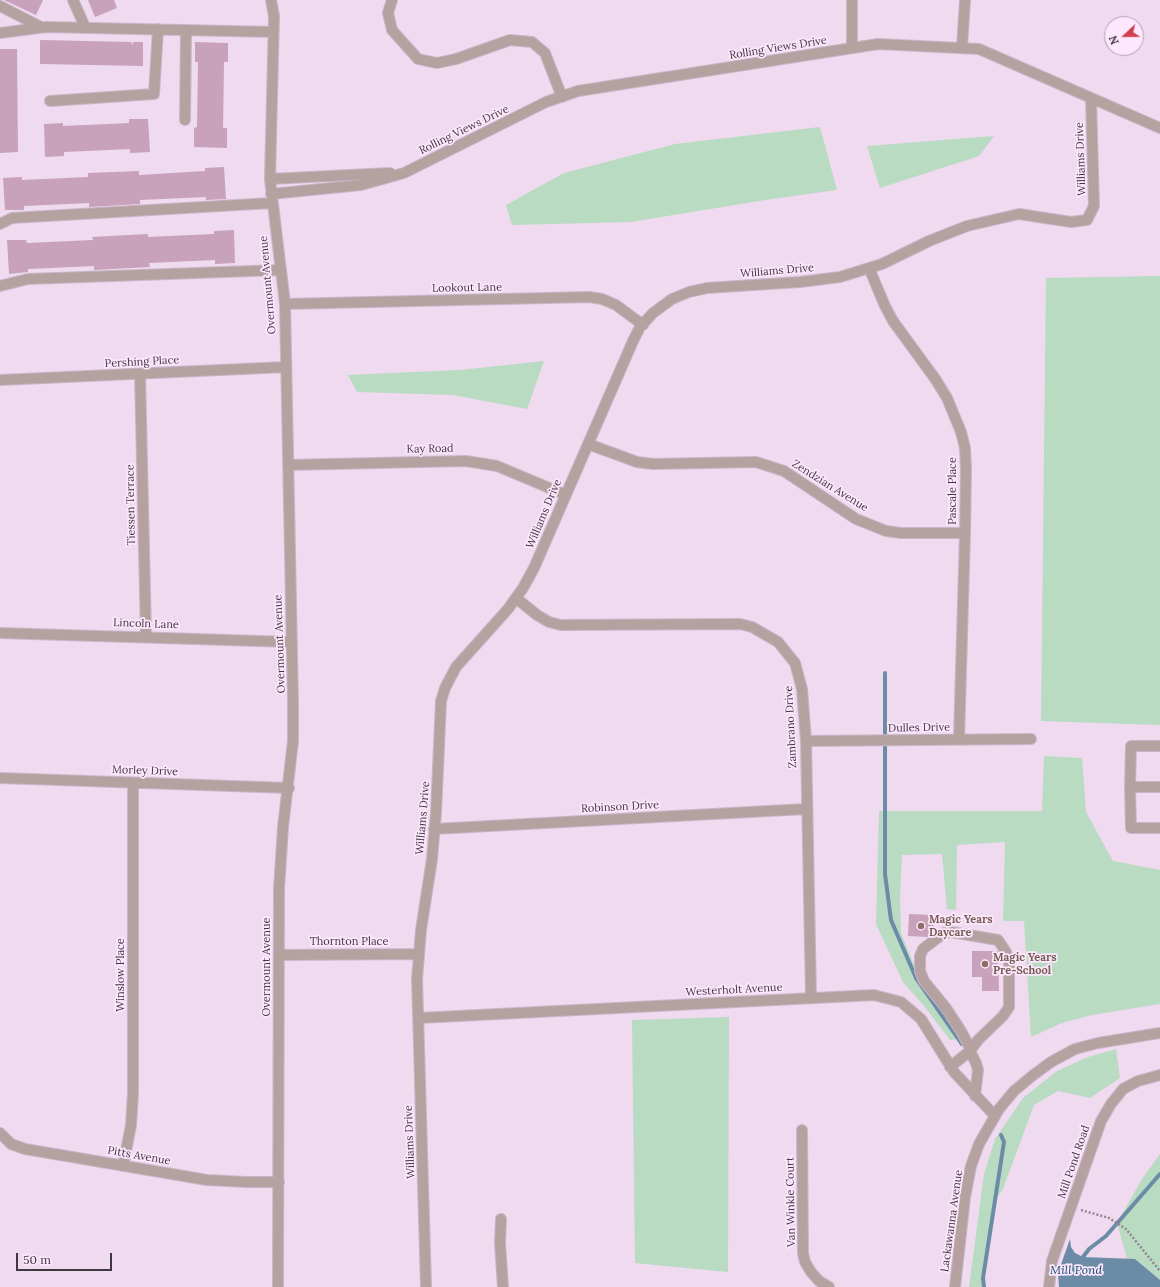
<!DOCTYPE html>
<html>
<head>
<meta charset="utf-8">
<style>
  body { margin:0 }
  #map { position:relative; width:1160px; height:1287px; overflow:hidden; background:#efdaef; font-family:Lora,serif }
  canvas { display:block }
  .north { position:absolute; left:1104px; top:16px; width:40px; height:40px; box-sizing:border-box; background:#fce7fc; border:1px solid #b1a1b1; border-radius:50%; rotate:248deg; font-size:11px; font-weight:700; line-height:16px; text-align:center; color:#403840 }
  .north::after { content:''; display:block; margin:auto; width:14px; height:18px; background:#cf3f4c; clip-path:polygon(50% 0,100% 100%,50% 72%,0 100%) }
  .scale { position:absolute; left:16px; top:1253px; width:96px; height:18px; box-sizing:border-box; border:2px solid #403840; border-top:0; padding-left:5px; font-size:12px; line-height:14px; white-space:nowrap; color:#403840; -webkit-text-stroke:3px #fce7fc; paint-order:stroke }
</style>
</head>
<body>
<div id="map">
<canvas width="1160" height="1287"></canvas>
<div class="north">N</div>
<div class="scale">50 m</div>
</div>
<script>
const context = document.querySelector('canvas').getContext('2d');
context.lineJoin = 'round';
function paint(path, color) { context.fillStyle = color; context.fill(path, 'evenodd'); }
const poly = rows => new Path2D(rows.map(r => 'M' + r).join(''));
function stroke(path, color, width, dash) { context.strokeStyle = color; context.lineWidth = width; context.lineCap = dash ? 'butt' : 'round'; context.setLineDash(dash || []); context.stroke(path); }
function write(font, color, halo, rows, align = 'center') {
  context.font = font + ' Lora,serif'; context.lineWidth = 3.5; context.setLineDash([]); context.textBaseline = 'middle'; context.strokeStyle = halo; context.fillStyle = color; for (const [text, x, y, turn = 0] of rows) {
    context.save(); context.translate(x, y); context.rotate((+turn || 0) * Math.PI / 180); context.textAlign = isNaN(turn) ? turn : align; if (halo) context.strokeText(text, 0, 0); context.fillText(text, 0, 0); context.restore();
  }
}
const green = poly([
  [820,127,837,190,765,200,631,222,512,225,506,205,564,173,675,144],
  [994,136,979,156,880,188,867,146],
  [1160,276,1160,725,1041,721,1046,278],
  [544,361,527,409,453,395,357,392,348,375,460,370],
  [1044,756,1082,758,1086,812,1113,861,1160,870,1160,1004,1092,1015,1062,1023,1031,1037,1024,921,1003,921,1005,842,957,845,956,910,947,909,942,854,902,855,900,897,901,933,919,977,959,1039,950,1040,924,1006,903,982,876,924,879,811,1042,811],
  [729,1017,728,1272,635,1263,632,1020],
  [1116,1049,1120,1078,1090,1098,1058,1091,1034,1105,1003,1189,996,1199,983,1278,985,1287,969,1287,984,1174,995,1139,1023,1098,1057,1071,1088,1057],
  [1160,1154,1160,1281,1135,1259,1127,1259,1117,1223,1142,1179]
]);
const water = poly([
  [1070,1239,1071,1247,1075,1253,1083,1257,1135,1259,1160,1280,1160,1287,1059,1287,1058,1273]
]);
const stream = poly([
  [885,673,885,874,891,920,916,978,962,1044],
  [1083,1257,1089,1249,1106,1236,1160,1174],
  [984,1287,983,1278,1004,1142,1001,1135]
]);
const building = poly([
  [4,0,43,0,36,15],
  [88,0,114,0,117,8,95,17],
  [40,40,131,42,133,45,133,42,143,42,143,66,40,64],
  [195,42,228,43,228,62,224,62,223,128,227,128,227,148,194,147,194,128,197,127,198,62,195,62],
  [0,49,17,49,18,152,0,153],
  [129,119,148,119,150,152,130,153,130,149,64,152,64,156,45,157,44,124,63,123,63,126,129,123],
  [224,167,226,199,206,200,206,197,140,200,140,204,89,207,89,203,24,206,24,210,5,210,3,178,22,177,22,180,88,177,88,173,139,171,139,175,205,171,205,168],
  [234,230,235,263,215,264,215,260,149,263,150,267,94,270,94,266,28,269,28,272,9,274,7,240,26,240,27,243,93,240,92,237,129,235,148,234,148,237,214,234,214,231],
  [909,914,934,915,933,933,928,937,908,936],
  [972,951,998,951,999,991,982,991,982,977,972,977]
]);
const path = poly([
  [1081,1210,1109,1218,1126,1229,1160,1271]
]);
const minor = poly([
  [73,0,85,27],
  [271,0,274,16,270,179,285,304,293,702,293,741,283,827,279,889,278,1287],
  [392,0,388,13,392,30,418,59,437,63,456,59,510,40,532,42,545,53,562,97],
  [0,6,41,27],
  [0,33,46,27,273,32],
  [852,48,852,0],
  [962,48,965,0],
  [50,101,154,94,158,29],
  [185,120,186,30],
  [270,179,390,173],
  [271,194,361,185,404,173,546,102,578,91,878,44,979,49,1160,128],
  [0,224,12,218,272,203],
  [869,268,885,306,893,321,936,380,947,398,961,432,965,448,966,469,965,533,959,739],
  [0,286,28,279,280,270],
  [285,304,589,297,602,299,616,305,643,325],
  [140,374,146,636],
  [0,380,286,367],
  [588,444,637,462,653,464,756,462,784,471,856,519,886,531,901,533,965,533],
  [288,465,466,461,497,466,566,495],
  [516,598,537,615,549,622,561,625,740,624,752,627,778,642,795,663,802,689,806,741,811,998],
  [0,633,292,642],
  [806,741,1031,739],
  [1160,746,1131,746,1130,787,1131,828,1160,828],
  [0,778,289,788],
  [1130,787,1160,787],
  [434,829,806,809],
  [279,955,418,954],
  [419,1018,874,995,901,1002,921,1019,954,1072,995,1116],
  [950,1067,970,1051,978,1040,1003,1016,1009,1007,1009,961,1006,952,998,940,951,932,944,933,923,949,920,956,920,971,924,981,946,1008,961,1031,968,1044,970,1051,976,1063,978,1070,975,1096],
  [802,1130,803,1253,805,1262,811,1272,819,1281,829,1287],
  [0,1133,11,1144,25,1149,207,1180,246,1182,279,1182],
  [123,1166,131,1125,133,1093,133,783],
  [501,1219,500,1243,503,1287],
  [426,1287,417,979,421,930,432,859,436,813,441,701,445,688,456,667,508,609,523,588,534,568,633,341,640,327,653,313,672,299,689,292,707,288,800,282,840,277,882,264,929,241,967,226,1019,214,1071,222,1087,220,1094,206,1091,98],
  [955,1287,965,1197,971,1166,979,1144,999,1109,1014,1091,1032,1076,1051,1062,1075,1049,1098,1043,1160,1033],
  [1049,1287,1052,1261,1101,1121,1111,1104,1123,1089,1138,1081,1160,1075]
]);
const markers = [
  [921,926,4,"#8d6e63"],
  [985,964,4,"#8d6e63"]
];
const streetNames = [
  ["Rolling Views Drive",778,48,-9],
  ["Rolling Views Drive",464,130,-26],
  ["Williams Drive",1081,159,-92],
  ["Williams Drive",777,271,-5],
  ["Overmount Avenue",268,285,-95],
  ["Lookout Lane",467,288,-1],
  ["Pershing Place",142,362,-3],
  ["Kay Road",430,449,-1],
  ["Zendzian Avenue",830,486,32],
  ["Pascale Place",953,491,-90],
  ["Tiessen Terrace",131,505,-91],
  ["Williams Drive",544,514,-67],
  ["Lincoln Lane",146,624,2],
  ["Overmount Avenue",280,644,-92],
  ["Zambrano Drive",791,727,-93],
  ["Dulles Drive",919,728,-1],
  ["Morley Drive",145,771,2],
  ["Robinson Drive",620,807,-3],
  ["Williams Drive",423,818,-85],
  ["Thornton Place",349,942],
  ["Overmount Avenue",267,967,-90],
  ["Winslow Place",121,975,-90],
  ["Westerholt Avenue",734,990,-3],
  ["Williams Drive",410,1142,-92],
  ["Pitts Avenue",139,1156,10],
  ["Mill Pond Road",1074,1162,-71],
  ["Van Winkle Court",791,1202,-91],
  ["Lackawanna Avenue",952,1221,-82]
];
const educationNames = [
  ["Magic Years",929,920],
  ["Daycare",929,933],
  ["Magic Years",993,958],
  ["Pre-School",993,971]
];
const waterNames = [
  ["Mill Pond",1076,1271]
];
paint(green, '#b8dbc2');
paint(water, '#6b8ba7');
stroke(stream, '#6b8ba7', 4);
paint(building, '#c8a1ba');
stroke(minor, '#c8b6c8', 12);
stroke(path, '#938593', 2.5, [2, 2]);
stroke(minor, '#b6a1a1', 10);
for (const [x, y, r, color] of markers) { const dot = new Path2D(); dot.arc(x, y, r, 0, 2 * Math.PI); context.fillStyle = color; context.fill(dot); stroke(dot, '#fce7fc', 1.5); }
write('11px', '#403840', '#fce7fc', streetNames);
write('bold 11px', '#785e54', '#fce7fc', educationNames, 'left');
write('italic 12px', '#11496f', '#fce7fc', waterNames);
</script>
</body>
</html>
